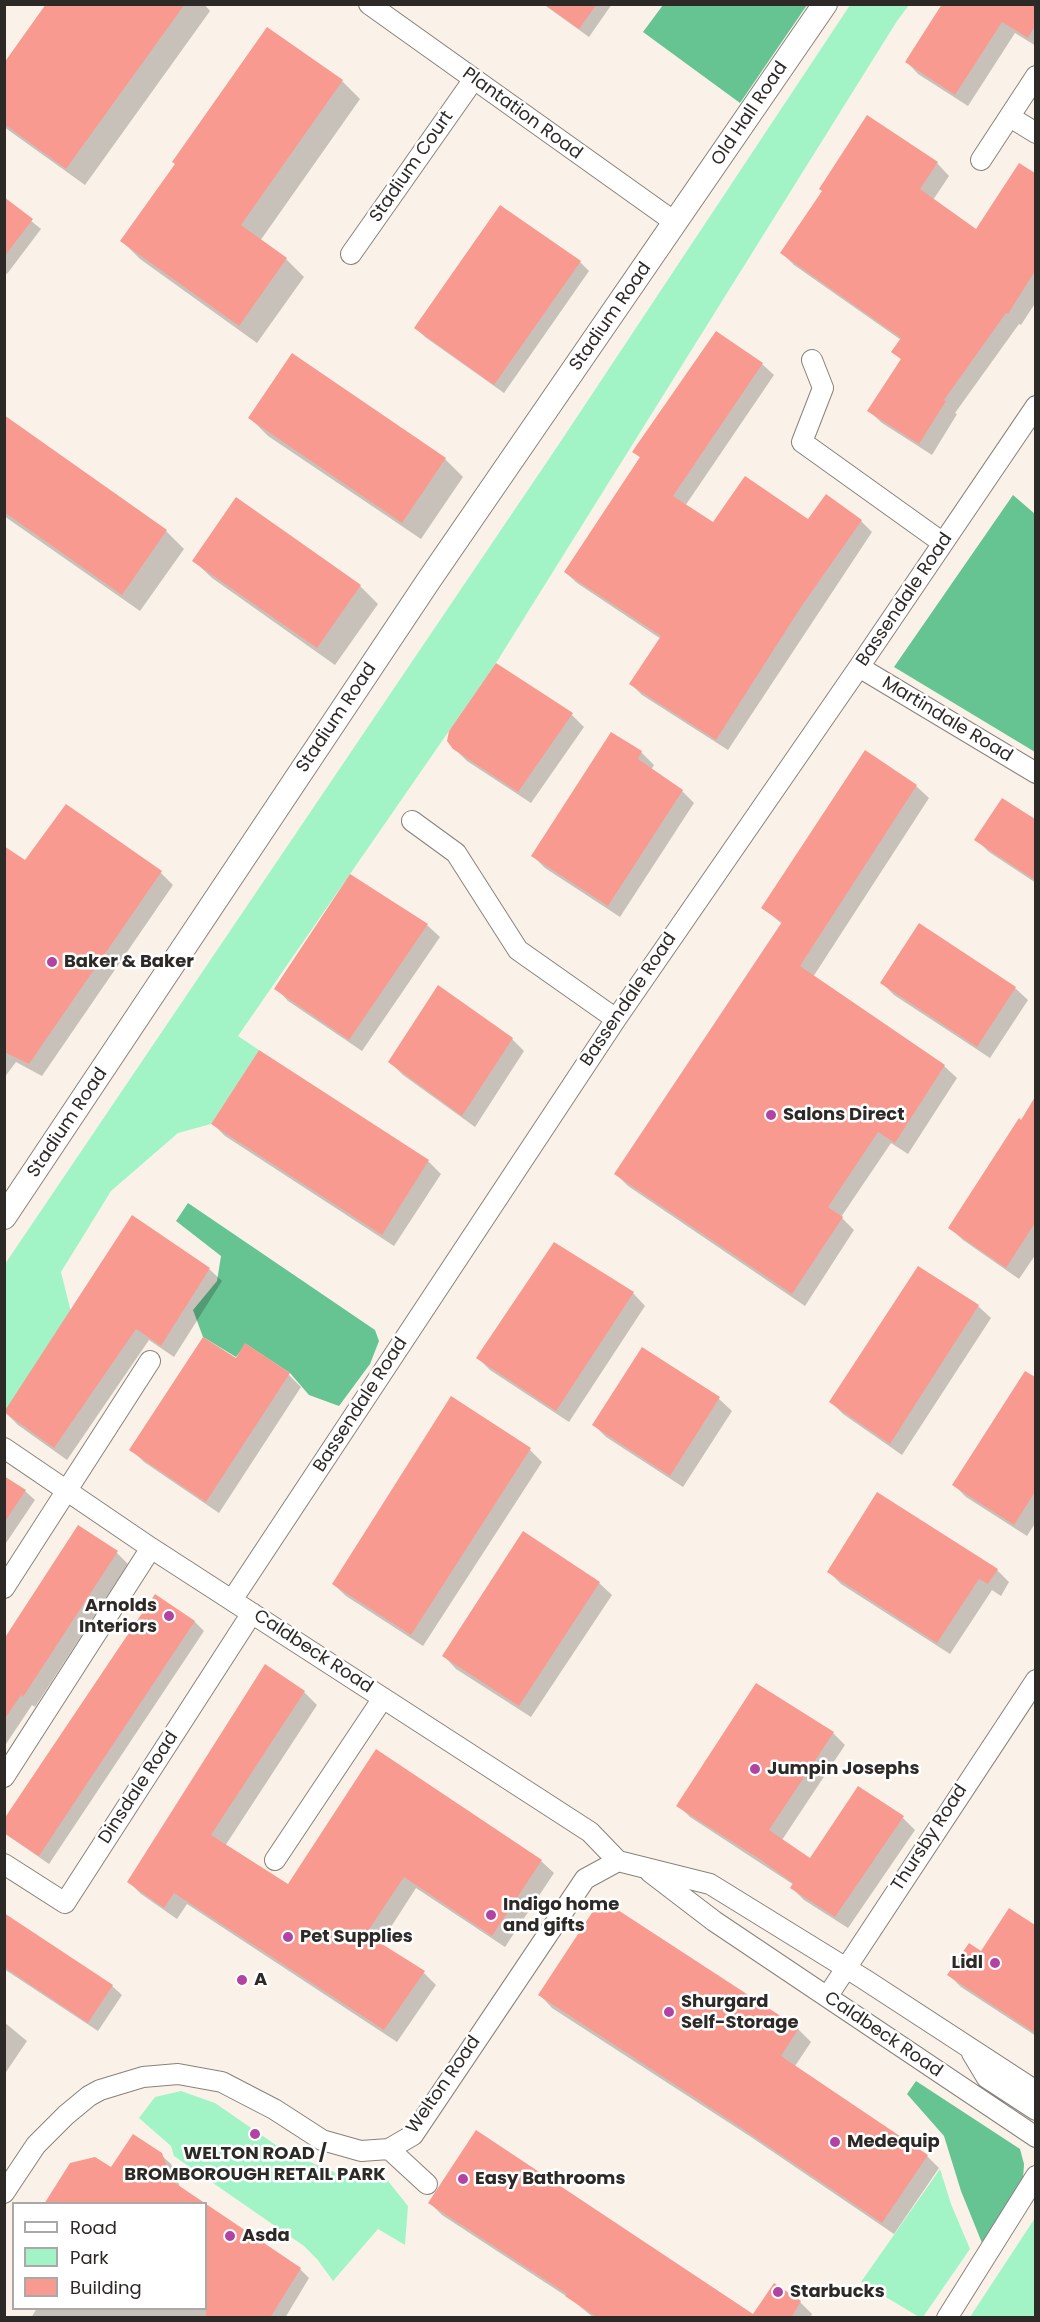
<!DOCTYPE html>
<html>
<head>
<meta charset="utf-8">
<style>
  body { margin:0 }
  #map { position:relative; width:1040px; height:2322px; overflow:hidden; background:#faf2e8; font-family:Poppins,sans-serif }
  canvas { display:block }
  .frame { position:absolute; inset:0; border:6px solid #2c2926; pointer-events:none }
  .legend { position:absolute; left:12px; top:2202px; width:195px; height:108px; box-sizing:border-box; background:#fff; border:2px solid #aba9a8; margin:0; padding:8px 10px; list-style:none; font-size:18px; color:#2c2926 }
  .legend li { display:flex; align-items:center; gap:12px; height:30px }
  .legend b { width:30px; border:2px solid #aba9a8 }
</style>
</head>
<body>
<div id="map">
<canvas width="1040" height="2322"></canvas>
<div class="frame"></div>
<ul class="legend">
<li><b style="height:8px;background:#fff"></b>Road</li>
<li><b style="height:16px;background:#a2f4c6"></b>Park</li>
<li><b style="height:16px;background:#f99a90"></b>Building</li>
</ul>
</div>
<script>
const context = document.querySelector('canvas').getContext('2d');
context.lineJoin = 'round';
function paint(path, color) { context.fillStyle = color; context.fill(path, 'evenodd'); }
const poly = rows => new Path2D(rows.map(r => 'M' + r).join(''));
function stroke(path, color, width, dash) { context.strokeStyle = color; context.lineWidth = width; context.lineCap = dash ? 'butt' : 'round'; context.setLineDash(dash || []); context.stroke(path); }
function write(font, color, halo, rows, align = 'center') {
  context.font = font + ' Poppins,sans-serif'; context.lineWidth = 5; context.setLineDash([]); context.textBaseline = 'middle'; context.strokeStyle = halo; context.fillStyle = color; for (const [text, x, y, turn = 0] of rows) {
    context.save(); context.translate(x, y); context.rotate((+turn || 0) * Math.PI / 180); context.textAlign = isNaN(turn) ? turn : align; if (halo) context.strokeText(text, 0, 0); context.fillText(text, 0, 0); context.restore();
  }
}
const green = poly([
  [850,5,909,5,897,21,496,663,238,1036,259,1050,211,1124,178,1133,111,1191,61,1272,71,1312,5,1412,5,1264,559,444],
  [181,2091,215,2103,286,2152,348,2178,388,2181,408,2206,405,2245,378,2229,333,2281,317,2259,304,2246,174,2156,171,2146,139,2118,155,2097],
  [940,2169,951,2204,970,2249,923,2317,919,2317,861,2282],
  [1035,2218,1035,2317,970,2317]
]);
const forest = poly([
  [663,5,663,4,807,5,740,103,643,32],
  [1013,495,1035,514,1035,752,894,667],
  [188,1203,375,1330,379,1341,370,1364,339,1406,309,1395,290,1373,246,1344,236,1357,203,1337,193,1310,217,1281,221,1256,176,1221],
  [916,2081,1020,2149,1024,2164,1023,2180,982,2243,961,2191,944,2136,907,2094]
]);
const shadow = poly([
  [48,4,204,4,210,11,85,185,4,127,4,65],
  [543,4,612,4,589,37],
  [943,4,1036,4,1036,46,1015,33,968,106,918,74,907,62],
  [342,81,360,99,260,241,286,259,304,277,257,343,140,259,122,241,176,164],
  [937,163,949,176,933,200,977,231,1019,165,1036,175,1036,302,1021,325,1019,324,955,413,957,414,932,455,882,423,869,411,902,360,893,351,901,340,794,265,782,253],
  [4,199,41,229,7,274,4,272],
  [580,262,589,271,504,393,425,337,416,328],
  [762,364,774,375,685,506,714,525,861,521,872,532,728,750,642,695,631,684,661,639,577,583,565,572,641,458,634,452],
  [4,417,166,531,184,549,140,611,4,516],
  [250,418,445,459,463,477,421,539,268,436],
  [194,561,360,586,378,604,335,665,212,578],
  [572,715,584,727,531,803,467,761,454,748],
  [611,734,641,752,654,765,651,770,682,791,694,803,620,917,545,868,533,856],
  [866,752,916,786,929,798,813,977,944,1066,957,1078,908,1154,891,1143,841,1217,854,1230,805,1306,628,1186,616,1174,782,924,763,908],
  [1003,800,1036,821,1036,883,989,852,976,839],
  [4,848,25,862,161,873,173,885,42,1076,16,1062,4,1078],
  [350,876,427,925,440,937,362,1051,288,1001,276,988],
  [882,983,1015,988,1028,1000,990,1058,894,995],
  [512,1039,524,1051,475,1127,403,1075,390,1062],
  [259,1052,429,1162,441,1174,394,1246,225,1136,213,1124],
  [1036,1100,1036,1254,1019,1279,963,1240,950,1228],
  [209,1269,222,1281,174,1357,149,1340,67,1460,18,1425,6,1413],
  [633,1293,645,1306,569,1422,490,1370,478,1358],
  [978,1306,991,1318,902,1455,843,1414,831,1402],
  [246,1345,289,1375,301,1387,219,1513,144,1462,131,1449,236,1360],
  [642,1349,719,1399,732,1411,683,1487,606,1437,594,1425],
  [1026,1373,1036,1379,1036,1522,1027,1536,966,1497,954,1485],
  [451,1398,530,1450,542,1462,423,1646,346,1596,333,1584],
  [4,1477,25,1491,35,1500,4,1546],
  [78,1527,117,1553,128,1564,35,1707,32,1705,4,1747,4,1642],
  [997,1570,1009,1582,1001,1596,992,1590,950,1654,841,1584,829,1572],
  [599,1583,612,1595,531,1717,456,1669,444,1656],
  [155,1596,195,1622,204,1631,49,1864,4,1833],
  [265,1666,304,1692,317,1705,225,1846,288,1886,541,1861,554,1873,505,1947,416,1888,380,1944,424,1973,436,1985,397,2042,187,1904,177,1919,141,1894,129,1882],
  [833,1733,845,1745,782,1840,810,1860,903,1818,915,1830,848,1928,804,1900,792,1888,794,1885,690,1817,678,1805],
  [601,1901,798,2029,811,2042,795,2066,927,2156,939,2168,894,2234,751,2137,552,2008,540,1995],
  [1010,1910,1036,1927,1036,2036,961,1987,949,1975,982,1953],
  [4,1915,112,1986,122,1995,98,2031,4,1969],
  [4,2022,27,2041,4,2075],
  [161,2155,171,2164,180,2187,111,2169],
  [430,2203,754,2316,800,2302,812,2314,810,2318,594,2318,572,2300,442,2215],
  [206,2205,300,2269,309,2278,285,2318,31,2318,37,2308,206,2308]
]);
const building = poly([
  [46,4,185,4,66,169,4,124,4,63],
  [544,4,597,4,579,29],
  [942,4,1035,4,1035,26,1028,38,1002,22,955,95,905,62],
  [267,27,343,80,241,225,287,258,239,326,120,241,175,164,172,162],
  [867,115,938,162,920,189,976,229,1019,163,1035,173,1035,271,1008,314,1006,313,944,400,946,401,919,444,867,411,901,359,891,352,901,338,780,253,822,191,819,189],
  [4,197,33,219,4,257],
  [500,205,581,261,494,385,414,328],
  [716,331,763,363,673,496,713,522,745,476,808,519,826,494,862,520,801,607,716,740,629,684,661,636,564,572,640,457,632,452],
  [292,353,446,458,402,523,248,418],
  [4,415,167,530,122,595,4,512],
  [236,497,361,585,317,648,192,561],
  [496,663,573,713,518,792,453,749,447,741,449,731],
  [611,732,642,751,638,759,683,790,608,906,531,856],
  [865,750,917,785,800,966,945,1065,895,1143,878,1132,828,1207,843,1217,792,1294,614,1174,782,922,761,908],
  [1002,798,1035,819,1035,880,974,840],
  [66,804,162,871,29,1064,4,1052,4,846,25,860],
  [350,874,428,924,349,1040,274,989],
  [919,923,1016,987,977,1047,880,983],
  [438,985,513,1038,462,1116,388,1062],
  [259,1050,429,1160,382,1235,211,1124],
  [1035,1097,1035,1223,1006,1268,948,1228,1019,1118,1021,1120],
  [132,1215,210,1268,161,1346,136,1329,54,1448,4,1412],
  [554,1242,634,1292,556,1411,476,1358],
  [918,1266,979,1305,890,1444,829,1402],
  [203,1337,236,1358,245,1343,290,1373,206,1502,129,1450],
  [642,1347,720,1397,670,1476,592,1425],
  [1025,1371,1035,1377,1035,1492,1014,1525,952,1485],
  [451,1396,531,1448,411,1635,332,1584],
  [4,1476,26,1490,4,1523],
  [877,1492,998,1569,988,1584,979,1579,937,1643,827,1572],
  [78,1525,118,1551,23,1697,21,1695,4,1720,4,1639],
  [523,1531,600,1582,519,1706,442,1656],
  [155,1594,195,1621,39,1856,4,1833,4,1819],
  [265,1664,305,1691,211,1835,288,1884,376,1749,542,1860,492,1936,404,1877,366,1934,425,1971,384,2030,174,1893,164,1908,127,1882],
  [756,1683,834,1732,769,1830,810,1858,858,1786,904,1816,835,1917,790,1888,793,1883,761,1860,676,1806],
  [601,1899,799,2028,781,2056,928,2155,882,2223,737,2125,538,1995],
  [1009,1908,1035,1925,1035,2033,947,1975,969,1943,981,1951],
  [4,1913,113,1985,88,2023,4,1967],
  [476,2130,753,2314,774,2283,801,2301,791,2318,598,2318,565,2296,567,2294,428,2203],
  [133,2134,162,2153,172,2181,301,2268,270,2318,206,2318,206,2204,44,2204,70,2163,95,2157,111,2167]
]);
const minor = poly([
  [369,4,676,223],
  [1010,117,1036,133],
  [981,160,1036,76],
  [351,254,474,79],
  [812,360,823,388,802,442,943,543],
  [859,667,1036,773],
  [412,821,456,853,518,950,616,1019],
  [4,1448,151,1548,590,1832,618,1861,710,1884,864,1979,1036,2091],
  [4,1588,150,1361],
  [232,1600,616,1019,859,667,1036,406],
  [4,1777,151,1548],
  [275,1860,383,1698],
  [4,1864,65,1903,252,1613],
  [650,1872,714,1921,1036,2137],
  [827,1997,1036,1680],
  [972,2053,987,2078,1036,2110],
  [389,2149,427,2184],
  [4,2193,36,2145,66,2115,89,2096,100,2090,143,2077,178,2074,222,2082,274,2109,322,2140,361,2151,389,2149,413,2135,585,1879,618,1861],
  [947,2318,1036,2176]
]);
const tertiary = poly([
  [4,1217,429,580,825,4]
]);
const markers = [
  [52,962,6,"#b144a3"],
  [771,1115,6,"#b144a3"],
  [169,1616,6,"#b144a3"],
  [755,1769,6,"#b144a3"],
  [491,1915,6,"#b144a3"],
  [288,1937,6,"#b144a3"],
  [995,1963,6,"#b144a3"],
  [242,1980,6,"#b144a3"],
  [669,2012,6,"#b144a3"],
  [255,2134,6,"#b144a3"],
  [835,2142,6,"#b144a3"],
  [463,2179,6,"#b144a3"],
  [230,2236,6,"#b144a3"],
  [778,2292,6,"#b144a3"]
];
const streetNames = [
  ["Plantation Road",522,114,36],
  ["Old Hall Road",750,114,-56],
  ["Stadium Court",412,167,-55],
  ["Stadium Road",611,317,-55],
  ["Bassendale Road",905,600,-56],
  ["Stadium Road",337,718,-56],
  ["Martindale Road",947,720,31],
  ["Bassendale Road",629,1000,-56],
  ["Stadium Road",68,1123,-56],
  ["Bassendale Road",361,1405,-57],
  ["Caldbeck Road",313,1652,33],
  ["Dinsdale Road",139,1788,-57],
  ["Thursby Road",930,1838,-57],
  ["Caldbeck Road",883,2035,34],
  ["Welton Road",444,2085,-55]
];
const poiNames = [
  ["Baker & Baker",64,962],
  ["Salons Direct",783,1115],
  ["Arnolds",157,1606,"right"],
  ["Interiors",157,1627,"right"],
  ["Jumpin Josephs",767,1769],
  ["Indigo home",503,1905],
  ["and gifts",503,1926],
  ["Pet Supplies",300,1937],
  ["Lidl",983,1963,"right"],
  ["A",254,1980],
  ["Shurgard",681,2002],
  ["Self-Storage",681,2023],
  ["Medequip",847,2142],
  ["WELTON ROAD /",255,2154,"center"],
  ["BROMBOROUGH RETAIL PARK",255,2175,"center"],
  ["Easy Bathrooms",475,2179],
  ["Asda",242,2236],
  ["Starbucks",790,2292]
];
paint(green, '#a2f4c6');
paint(forest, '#66c493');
paint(shadow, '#0003');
paint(building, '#f99a90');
stroke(minor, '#89827a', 22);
stroke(tertiary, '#89827a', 26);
stroke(minor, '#fff', 20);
stroke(tertiary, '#fff', 24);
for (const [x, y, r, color] of markers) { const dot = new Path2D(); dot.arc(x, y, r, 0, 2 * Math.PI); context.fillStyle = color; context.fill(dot); stroke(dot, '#fff', 2); }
write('18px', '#2c2926', '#fff', streetNames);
write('bold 18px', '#2c2926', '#fff', poiNames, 'left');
</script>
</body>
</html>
